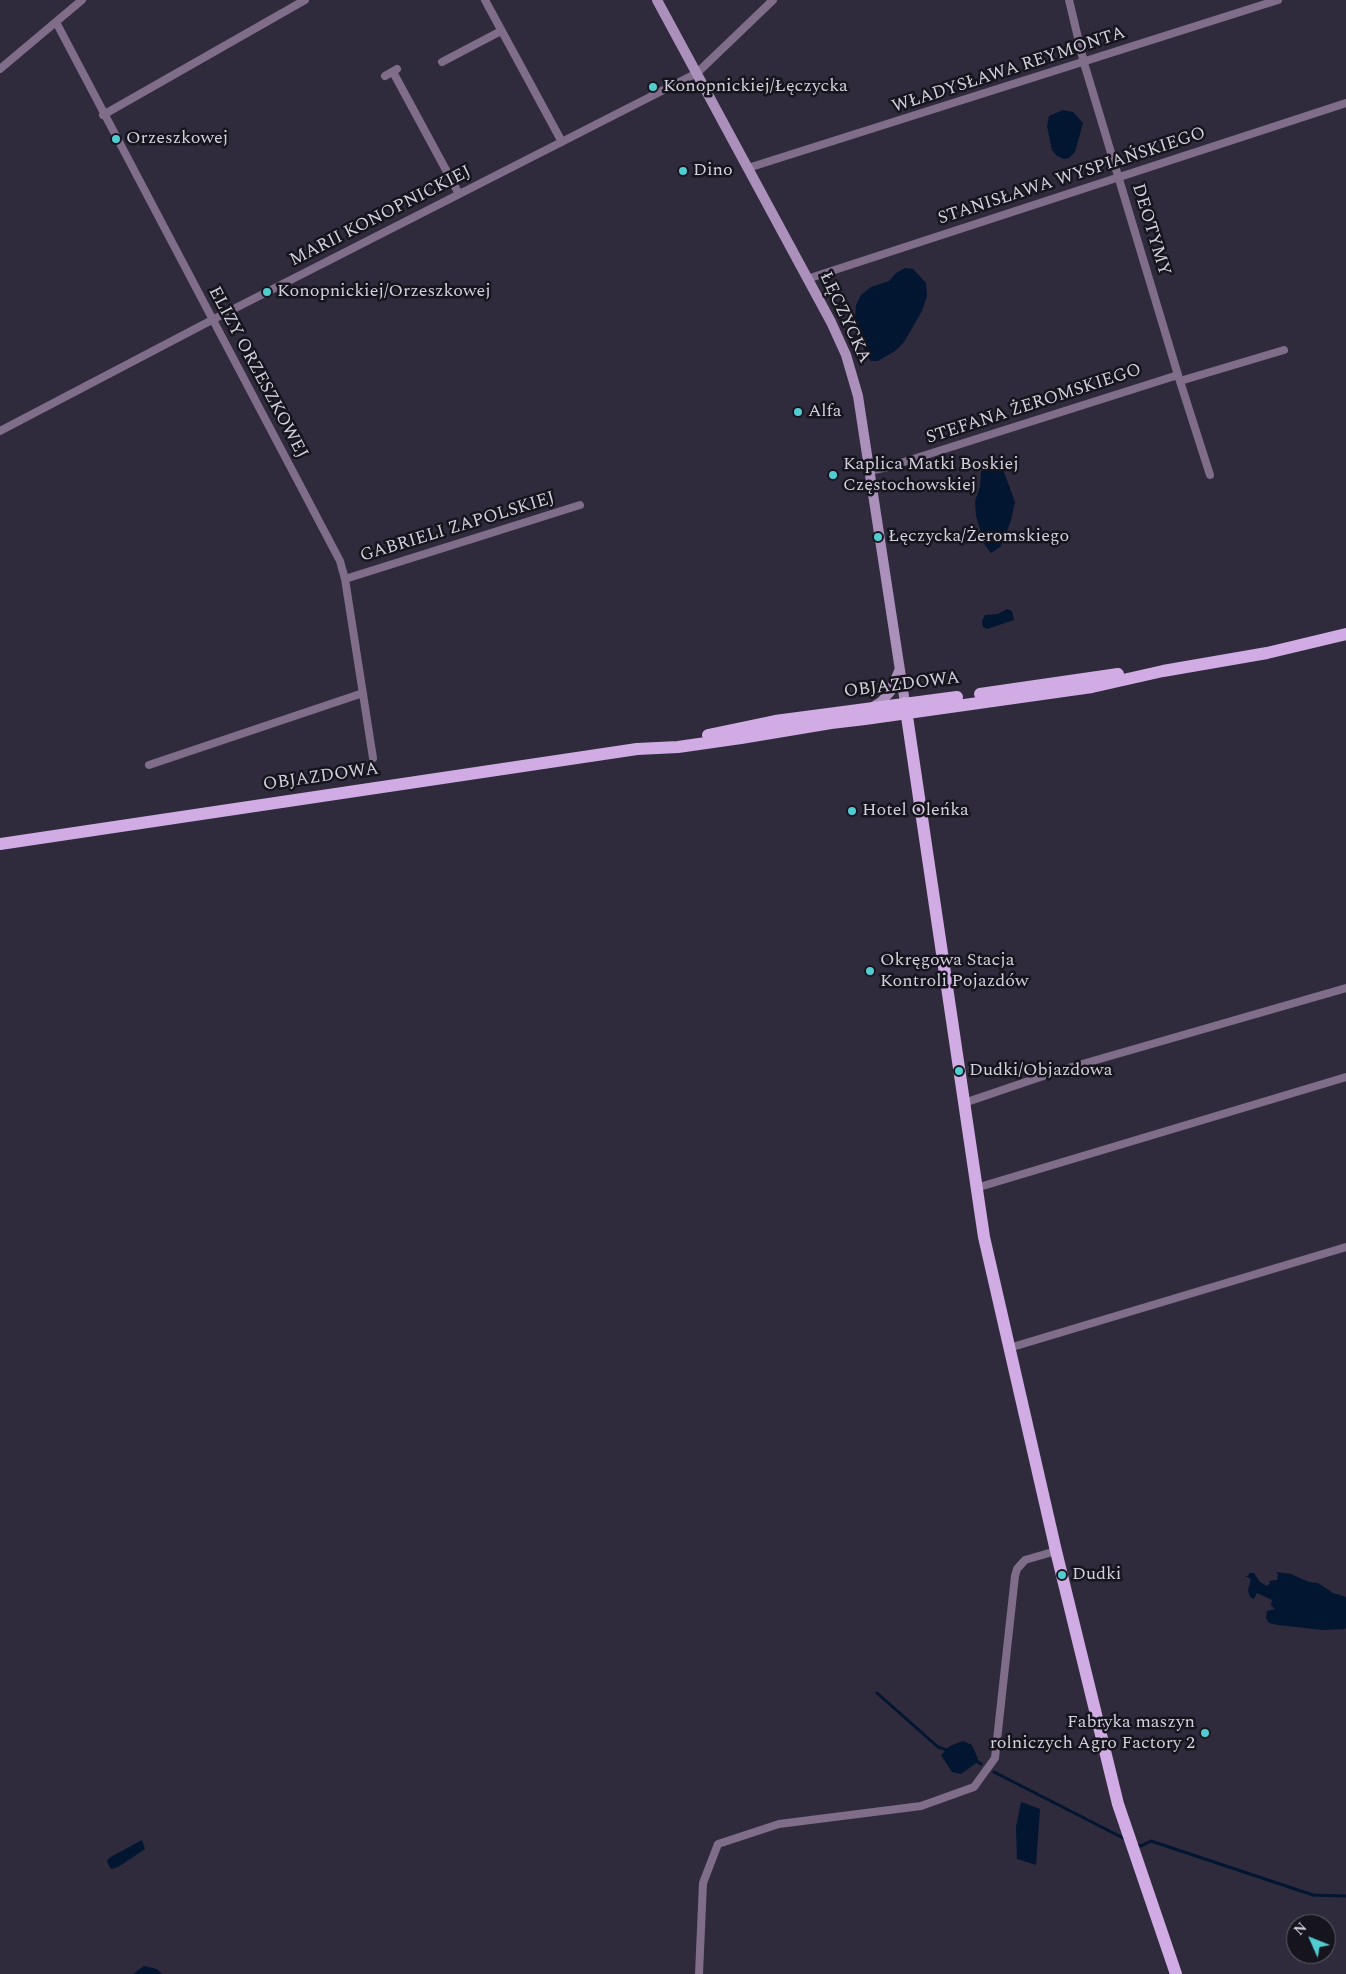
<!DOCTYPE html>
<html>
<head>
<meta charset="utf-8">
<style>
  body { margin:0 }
  #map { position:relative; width:1346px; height:1974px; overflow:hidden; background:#2f2b3d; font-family:Spectral,serif }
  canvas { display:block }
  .north { position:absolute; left:1286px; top:1914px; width:50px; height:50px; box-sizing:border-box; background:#16151d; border:1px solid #616069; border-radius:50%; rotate:314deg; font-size:14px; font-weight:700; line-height:20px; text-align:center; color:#d2d0dc }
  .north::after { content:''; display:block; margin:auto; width:18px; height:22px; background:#51ccd1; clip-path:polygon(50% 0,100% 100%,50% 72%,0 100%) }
</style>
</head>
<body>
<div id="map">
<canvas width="1346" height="1974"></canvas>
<div class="north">N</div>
</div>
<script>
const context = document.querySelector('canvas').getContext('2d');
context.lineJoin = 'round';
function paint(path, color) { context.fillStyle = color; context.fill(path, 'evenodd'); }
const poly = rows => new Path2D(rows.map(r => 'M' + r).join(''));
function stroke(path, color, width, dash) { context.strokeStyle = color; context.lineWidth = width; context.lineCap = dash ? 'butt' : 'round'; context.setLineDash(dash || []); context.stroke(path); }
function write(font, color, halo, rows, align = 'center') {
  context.font = font + ' Spectral,serif'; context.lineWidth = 5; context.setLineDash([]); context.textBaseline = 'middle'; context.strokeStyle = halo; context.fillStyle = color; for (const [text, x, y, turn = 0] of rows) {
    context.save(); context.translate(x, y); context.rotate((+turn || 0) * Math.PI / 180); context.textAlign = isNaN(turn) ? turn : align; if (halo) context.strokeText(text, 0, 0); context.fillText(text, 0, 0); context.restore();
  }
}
const water = poly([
  [1063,110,1073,112,1083,123,1075,152,1069,158,1064,159,1057,156,1052,150,1047,126,1049,116],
  [905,268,913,269,926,283,927,296,922,311,904,342,895,351,878,361,871,361,866,355,857,328,855,319,856,305,861,295,871,287,889,281,896,273],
  [997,462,1001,464,1015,502,1011,520,1004,540,1000,547,991,553,985,545,976,516,975,501,980,487,981,472],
  [1007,609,1012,611,1014,620,987,629,983,627,982,621,985,615,998,614],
  [1276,1572,1291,1574,1309,1582,1318,1583,1333,1593,1346,1597,1346,1627,1345,1629,1323,1630,1278,1625,1269,1623,1266,1618,1267,1611,1275,1609,1271,1605,1272,1600,1257,1593,1254,1599,1250,1597,1248,1590,1251,1579,1245,1576,1248,1576,1249,1573,1254,1573,1260,1582,1267,1586,1270,1583,1269,1581,1277,1580,1278,1575],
  [963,1741,972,1745,978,1759,975,1764,961,1774,952,1772,941,1755,950,1746],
  [1021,1802,1040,1809,1036,1865,1017,1859,1016,1827],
  [142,1840,145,1849,118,1867,111,1869,109,1866,107,1861,109,1858],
  [144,1966,157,1969,162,1974,133,1974]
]);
const stream = poly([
  [877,1693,938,1747,950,1751],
  [975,1760,981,1764],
  [994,1772,1127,1840],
  [1135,1844,1141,1846,1151,1841,1313,1895,1346,1896]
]);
const street = poly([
  [485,0,562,142],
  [1069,0,1084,63,1178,375,1210,475],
  [56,22,340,561,345,579,373,758],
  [442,62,501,31],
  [0,69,82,0],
  [393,72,459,194],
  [385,76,397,69],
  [103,115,305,0],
  [748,168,1278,0],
  [807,279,1346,103],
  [1180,381,1284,350],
  [0,431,212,320,697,73,773,0],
  [869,471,888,467,1178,375],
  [345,579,580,505],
  [149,765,363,693],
  [964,1103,1058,1071,1346,988],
  [976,1188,1346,1077],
  [1009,1348,1346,1247],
  [699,1974,703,1883,718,1844,779,1824,921,1806,974,1787,995,1758,1015,1576,1017,1569,1025,1560,1056,1551]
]);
const secondary = poly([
  [657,0,831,322,846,355,858,396,905,703],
  [871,708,881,702,890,692,899,671]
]);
const primary = poly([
  [980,694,1118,674],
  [905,703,984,1237,1056,1551,1118,1804,1176,1974],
  [708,735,775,721,957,697],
  [0,844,637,749,678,747,741,738,831,723,865,719,1092,687,1163,671,1267,653,1346,634]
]);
const markers = [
  [653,87,5,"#51ccd1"],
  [116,139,5,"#51ccd1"],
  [683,171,5,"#51ccd1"],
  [267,292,5,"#51ccd1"],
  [798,412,5,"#51ccd1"],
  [833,475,5,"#51ccd1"],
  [878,537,5,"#51ccd1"],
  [852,811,5,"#51ccd1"],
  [870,971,5,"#51ccd1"],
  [959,1071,5,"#51ccd1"],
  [1062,1575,5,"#51ccd1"],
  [1205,1733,5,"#51ccd1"]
];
const streetNames = [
  ["WŁADYSŁAWA REYMONTA",1009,71,-18],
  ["STANISŁAWA WYSPIAŃSKIEGO",1072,177,-18],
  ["MARII KONOPNICKIEJ",381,217,-27],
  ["DEOTYMY",1150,230,73],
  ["ŁĘCZYCKA",844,318,65],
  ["ELIZY ORZESZKOWEJ",257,373,62],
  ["STEFANA ŻEROMSKIEGO",1034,405,-18],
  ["GABRIELI ZAPOLSKIEJ",458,528,-17],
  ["OBJAZDOWA",902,686,-7],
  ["OBJAZDOWA",321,778,-8]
];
const poiNames = [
  ["Konopnickiej/Łęczycka",663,87],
  ["Orzeszkowej",126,139],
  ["Dino",693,171],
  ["Konopnickiej/Orzeszkowej",277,292],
  ["Alfa",808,412],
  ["Kaplica Matki Boskiej",843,465],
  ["Częstochowskiej",843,486],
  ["Łęczycka/Żeromskiego",888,537],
  ["Hotel Oleńka",862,811],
  ["Okręgowa Stacja",880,961],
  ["Kontroli Pojazdów",880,982],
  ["Dudki/Objazdowa",969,1071],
  ["Dudki",1072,1575],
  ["Fabryka maszyn",1195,1723,"right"],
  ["rolniczych Agro Factory 2",1195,1744,"right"]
];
paint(water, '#021531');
stroke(stream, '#021531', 3);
stroke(street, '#7f6d89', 8);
stroke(secondary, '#ac90bc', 10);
stroke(primary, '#d0abe4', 12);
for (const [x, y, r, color] of markers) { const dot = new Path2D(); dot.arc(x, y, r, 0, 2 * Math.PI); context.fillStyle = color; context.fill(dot); stroke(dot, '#16151d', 2); }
write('18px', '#d2d0dc', '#16151d', streetNames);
write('18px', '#d2d0dc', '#16151d', poiNames, 'left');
</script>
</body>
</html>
